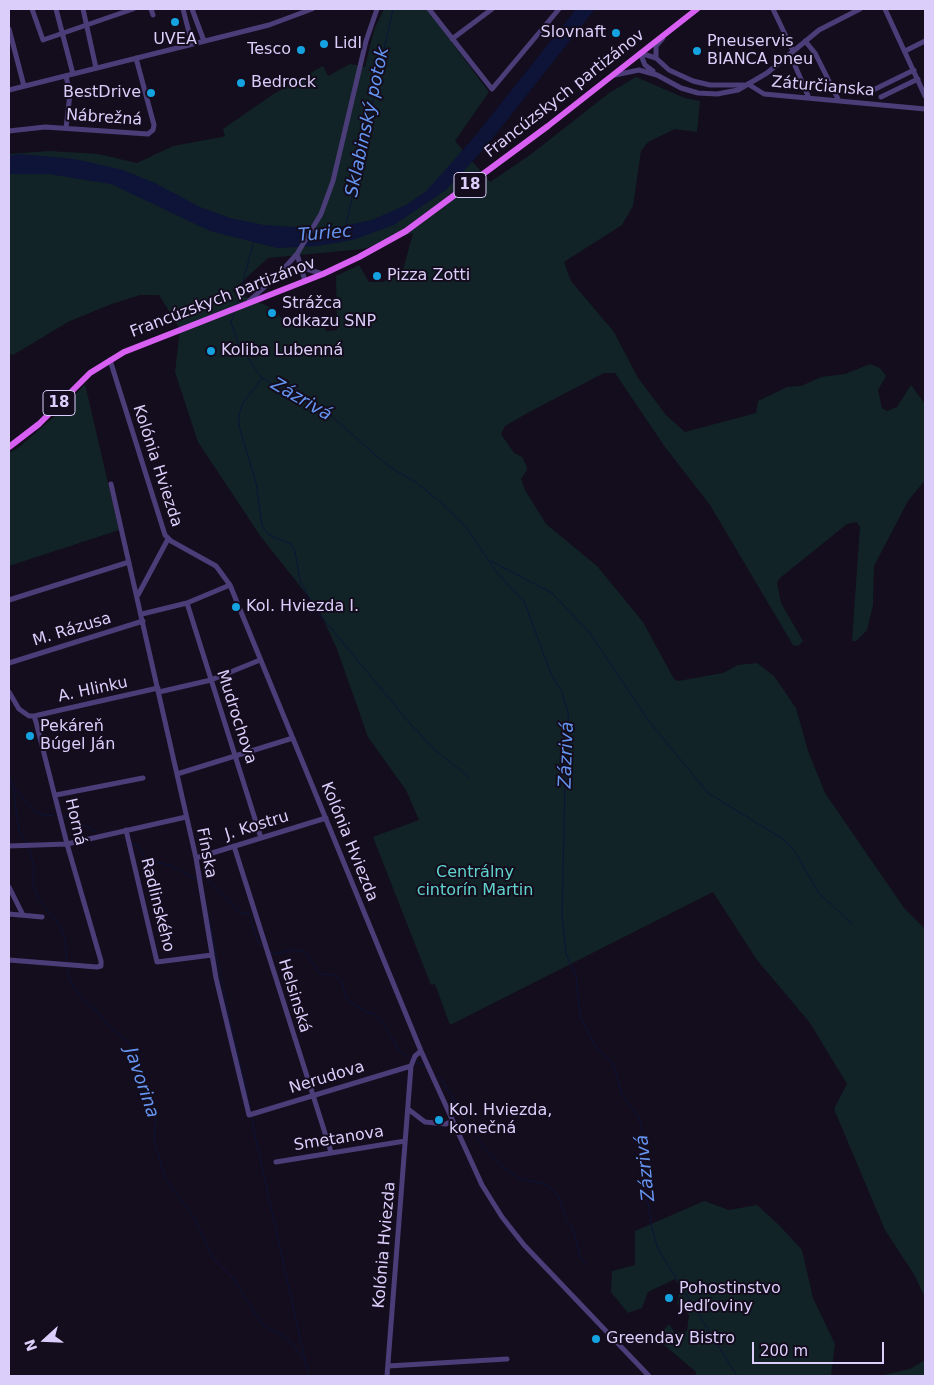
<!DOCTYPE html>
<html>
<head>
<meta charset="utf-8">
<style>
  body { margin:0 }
  #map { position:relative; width:934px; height:1385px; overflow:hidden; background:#130d1d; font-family:"DejaVu Sans",sans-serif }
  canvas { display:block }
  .frame { position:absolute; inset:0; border:10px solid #dccefb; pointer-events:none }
  .north { position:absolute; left:20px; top:1315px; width:50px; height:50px; -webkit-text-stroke:4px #130d1d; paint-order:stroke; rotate:250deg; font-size:14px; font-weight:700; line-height:20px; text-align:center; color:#dccefb }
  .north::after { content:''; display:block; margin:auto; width:18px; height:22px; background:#dccefb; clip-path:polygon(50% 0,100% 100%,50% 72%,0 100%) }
  .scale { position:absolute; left:752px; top:1342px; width:132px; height:22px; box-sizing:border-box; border:2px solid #dccefb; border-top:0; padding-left:6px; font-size:15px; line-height:18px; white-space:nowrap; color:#dccefb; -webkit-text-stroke:4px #130d1d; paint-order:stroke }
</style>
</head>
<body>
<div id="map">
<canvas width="934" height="1385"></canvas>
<div class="frame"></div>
<div class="north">N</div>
<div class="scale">200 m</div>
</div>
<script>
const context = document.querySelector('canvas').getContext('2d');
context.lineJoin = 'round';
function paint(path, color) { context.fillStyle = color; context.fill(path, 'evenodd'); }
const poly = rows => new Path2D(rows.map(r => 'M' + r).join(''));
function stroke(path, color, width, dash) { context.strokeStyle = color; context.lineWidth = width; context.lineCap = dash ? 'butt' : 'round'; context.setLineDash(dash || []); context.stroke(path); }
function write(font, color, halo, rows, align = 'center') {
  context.font = font + ' "DejaVu Sans",sans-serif'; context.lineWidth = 4; context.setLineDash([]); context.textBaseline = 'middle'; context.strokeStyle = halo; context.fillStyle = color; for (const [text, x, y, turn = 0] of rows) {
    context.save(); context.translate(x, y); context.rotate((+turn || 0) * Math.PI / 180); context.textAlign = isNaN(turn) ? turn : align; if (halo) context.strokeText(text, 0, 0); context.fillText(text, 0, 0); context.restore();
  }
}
const green = poly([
  [384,9,427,9,489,92,455,141,490,182,530,155,609,93,636,77,685,98,700,101,697,132,675,129,648,142,641,151,633,206,622,225,564,262,571,281,614,332,638,378,666,415,685,432,756,413,758,401,787,387,801,386,821,377,845,374,870,364,880,368,886,376,878,390,882,408,887,411,897,407,911,385,925,404,925,480,908,501,874,566,873,605,867,630,856,641,852,641,860,527,857,522,847,524,780,578,777,583,781,603,803,641,798,646,793,645,710,505,665,447,615,373,604,373,531,411,505,426,501,434,514,453,522,457,526,465,527,470,521,479,525,490,546,524,597,566,643,622,674,679,678,681,723,673,738,665,757,663,774,676,796,708,808,751,825,793,904,908,925,929,925,1298,915,1276,885,1230,834,1109,847,1084,810,1023,757,960,713,892,450,1025,435,984,431,985,373,837,419,820,406,790,368,737,337,649,319,610,261,537,198,442,175,372,180,329,159,295,140,295,109,305,68,322,13,355,9,354,9,154,49,151,98,154,137,163,173,146,222,137,225,136,223,129,272,95,323,66,328,76,350,64,365,67,374,30],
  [413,233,402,274,382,282,369,282,359,265,336,276,337,330,326,331,324,325,296,327,288,325,272,308,232,291,268,258,363,249],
  [85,384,119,530,9,566,9,453,18,448,62,410],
  [704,1201,729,1210,757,1205,780,1226,802,1250,813,1298,835,1344,831,1376,696,1376,696,1372,656,1338,669,1324,675,1333,687,1331,689,1315,677,1304,680,1287,675,1279,648,1292,642,1308,628,1313,611,1292,612,1271,635,1265,635,1231],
  [925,1360,925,1376,879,1376,910,1369]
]);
const water = poly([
  [576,9,595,9,484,149,446,190,394,225,353,240,318,246,277,248,210,231,111,184,48,174,9,174,9,156,19,154,75,159,123,170,155,183,200,207,230,218,264,225,329,229,372,220,406,205,425,192,437,179,475,136]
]);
const stream = poly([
  [346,225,393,9],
  [237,304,254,240],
  [234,313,231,323,239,345,262,378,328,413,388,466,417,483,440,502,466,527,498,574,524,601,551,674,562,692,568,713,569,744,565,782,562,915,566,954,576,976,580,1016,596,1048,613,1063,622,1095,639,1117,645,1144,643,1172,652,1228,658,1249,737,1376],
  [262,378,243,403,239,415,239,426,256,483,262,526,269,535,291,544,295,551,300,581,315,609,406,719,435,750,470,778],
  [491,561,552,593,589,632,649,721,708,793,783,839,796,853,818,892,852,924],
  [9,775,13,787,19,831,27,844],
  [15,789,33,810,43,815,55,816],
  [63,816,71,817,98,833],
  [132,843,138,846,147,860,169,865,196,879],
  [29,848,34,867,33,884,39,900,61,927,65,941,67,963],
  [208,880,224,895,238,912,249,914,258,942,263,947],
  [206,905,222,985,251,1112],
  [270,952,273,954,292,950,305,952,320,974,333,975,337,977,342,983,347,1000,366,1012,375,1014,387,1029,398,1049,411,1060],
  [67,967,71,983,87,1004,95,1009,107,1024,132,1046,140,1091,156,1117,154,1139,165,1178,195,1219,213,1258,233,1278,262,1324,286,1338,295,1347,306,1363,308,1376],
  [415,1062,424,1066],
  [437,1076,441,1079,482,1145,504,1168,518,1178,545,1184,558,1195,567,1221,573,1229,580,1256,586,1265],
  [252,1116,254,1131,305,1360]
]);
const minor = poly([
  [32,9,43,40,133,9],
  [56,9,73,74],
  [83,9,96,68],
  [151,9,153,15],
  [183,9,192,44],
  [192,9,204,41],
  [429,9,492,89,559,9],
  [773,9,793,51],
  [885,9,925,96],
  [9,29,24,86],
  [452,39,492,9],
  [805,41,815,53,839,101],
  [905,51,925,41],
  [790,54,809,98],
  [656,58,656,46,663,38],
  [653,71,645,65,640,53,656,58,669,70,693,81,710,85,744,85],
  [615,75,639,70,657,75,681,88,698,93,717,94,738,90,767,73,819,30,860,9],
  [66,76,70,94,66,128],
  [748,84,764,94,925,109],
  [9,90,269,25,312,9],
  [865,94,914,70],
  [881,97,918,79],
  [9,131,45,127,148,134,153,130,154,125,136,58],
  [297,254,305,281],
  [300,267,323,274],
  [249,301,277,276,297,254,321,214,333,181,366,41,377,9],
  [110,360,165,535,171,541,216,566,230,585,421,1051,482,1185,502,1217,524,1245,649,1376],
  [111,484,196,858,216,978,249,1115,411,1066],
  [138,595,168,539],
  [9,600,129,562],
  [187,603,261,838],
  [142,614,187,603,230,585],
  [9,663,143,621],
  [9,692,19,709,29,716,34,716,36,722,67,844,101,961,101,966,97,967,9,960],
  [159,692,211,680,260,660],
  [34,716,158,688],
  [177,774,293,738],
  [56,795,143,778],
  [126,830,157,962,212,955],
  [9,846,67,844,186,817],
  [234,846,331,1152],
  [196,858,326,818],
  [9,887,23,915],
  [9,914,42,917],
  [408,1109,425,1122,446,1124,452,1121],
  [276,1162,405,1141],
  [388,1366,507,1359],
  [387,1376,411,1066,415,1056,421,1051]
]);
const major = poly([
  [9,447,39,424,90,373,124,352,323,274,359,257,406,231,548,126,697,9]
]);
const markers = [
  [175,22,5,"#14a3e0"],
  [616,33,5,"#14a3e0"],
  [324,44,5,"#14a3e0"],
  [301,50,5,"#14a3e0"],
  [697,51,5,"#14a3e0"],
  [241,83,5,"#14a3e0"],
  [151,93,5,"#14a3e0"],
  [377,276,5,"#14a3e0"],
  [272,313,5,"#14a3e0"],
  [211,351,5,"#14a3e0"],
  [236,607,5,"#14a3e0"],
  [30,736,5,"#14a3e0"],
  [439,1120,5,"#14a3e0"],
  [669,1298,5,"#14a3e0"],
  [596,1339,5,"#14a3e0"]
];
const shields = [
  [470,185,32],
  [59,403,32]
];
const shieldNames = [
  ["18",470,185],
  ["18",59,403]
];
const poiNames = [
  ["Slovnaft",606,33,"right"],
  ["UVEA",175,40,"center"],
  ["Pneuservis",707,42],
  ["BIANCA pneu",707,60],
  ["Lidl",334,44],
  ["Tesco",291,50,"right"],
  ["Bedrock",251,83],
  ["BestDrive",141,93,"right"],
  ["Pizza Zotti",387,276],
  ["Strážca",282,304],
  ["odkazu SNP",282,322],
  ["Koliba Lubenná",221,351],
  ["Kol. Hviezda I.",246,607],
  ["Pekáreň",40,727],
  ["Búgel Ján",40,745],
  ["Kol. Hviezda,",449,1111],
  ["konečná",449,1129],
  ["Pohostinstvo",679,1289],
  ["Jedľoviny",679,1307],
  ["Greenday Bistro",606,1339]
];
const streetNames = [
  ["Záturčianska",823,87,5],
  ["Francúzskych partizánov",565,94,-38],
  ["Nábrežná",104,118,4],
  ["Francúzskych partizánov",223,298,-21],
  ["Kolónia Hviezda",157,466,72],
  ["M. Rázusa",72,630,-17],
  ["A. Hlinku",93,690,-12],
  ["Mudrochova",236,717,72],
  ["Horná",75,822,77],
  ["J. Kostru",257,826,-17],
  ["Kolónia Hviezda",349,842,68],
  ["Fínska",206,853,79],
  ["Radlinského",157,905,76],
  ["Helsinská",294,996,73],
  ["Nerudova",327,1078,-17],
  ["Smetanova",339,1139,-9],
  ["Kolónia Hviezda",385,1245,-85]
];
const parkNames = [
  ["Centrálny",475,873],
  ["cintorín Martin",475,891]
];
const waterNames = [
  ["Sklabinský potok",368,122,-78],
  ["Turiec",325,234,-5],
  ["Zázrivá",301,400,30],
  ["Zázrivá",567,755,-88],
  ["Javorina",141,1083,71],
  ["Zázrivá",646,1168,-96]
];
paint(green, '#112326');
paint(water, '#0d1437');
stroke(stream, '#0d1437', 1);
stroke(minor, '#4b3d78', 5);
stroke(major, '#d75ff1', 6);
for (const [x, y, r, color] of markers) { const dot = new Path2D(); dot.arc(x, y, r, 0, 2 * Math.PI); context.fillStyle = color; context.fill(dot); stroke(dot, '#130d1d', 2); }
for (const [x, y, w] of shields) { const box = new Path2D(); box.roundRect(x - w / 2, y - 12.5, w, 25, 4); context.fillStyle = '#130d1d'; context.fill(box); stroke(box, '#dccefb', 1); }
write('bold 15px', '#dccefb', null, shieldNames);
write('16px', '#dccefb', '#130d1d', poiNames, 'left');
write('16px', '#dccefb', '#130d1d', streetNames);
write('16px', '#61d3cd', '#130d1d', parkNames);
write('italic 18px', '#6594f1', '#130d1d', waterNames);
</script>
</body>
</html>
